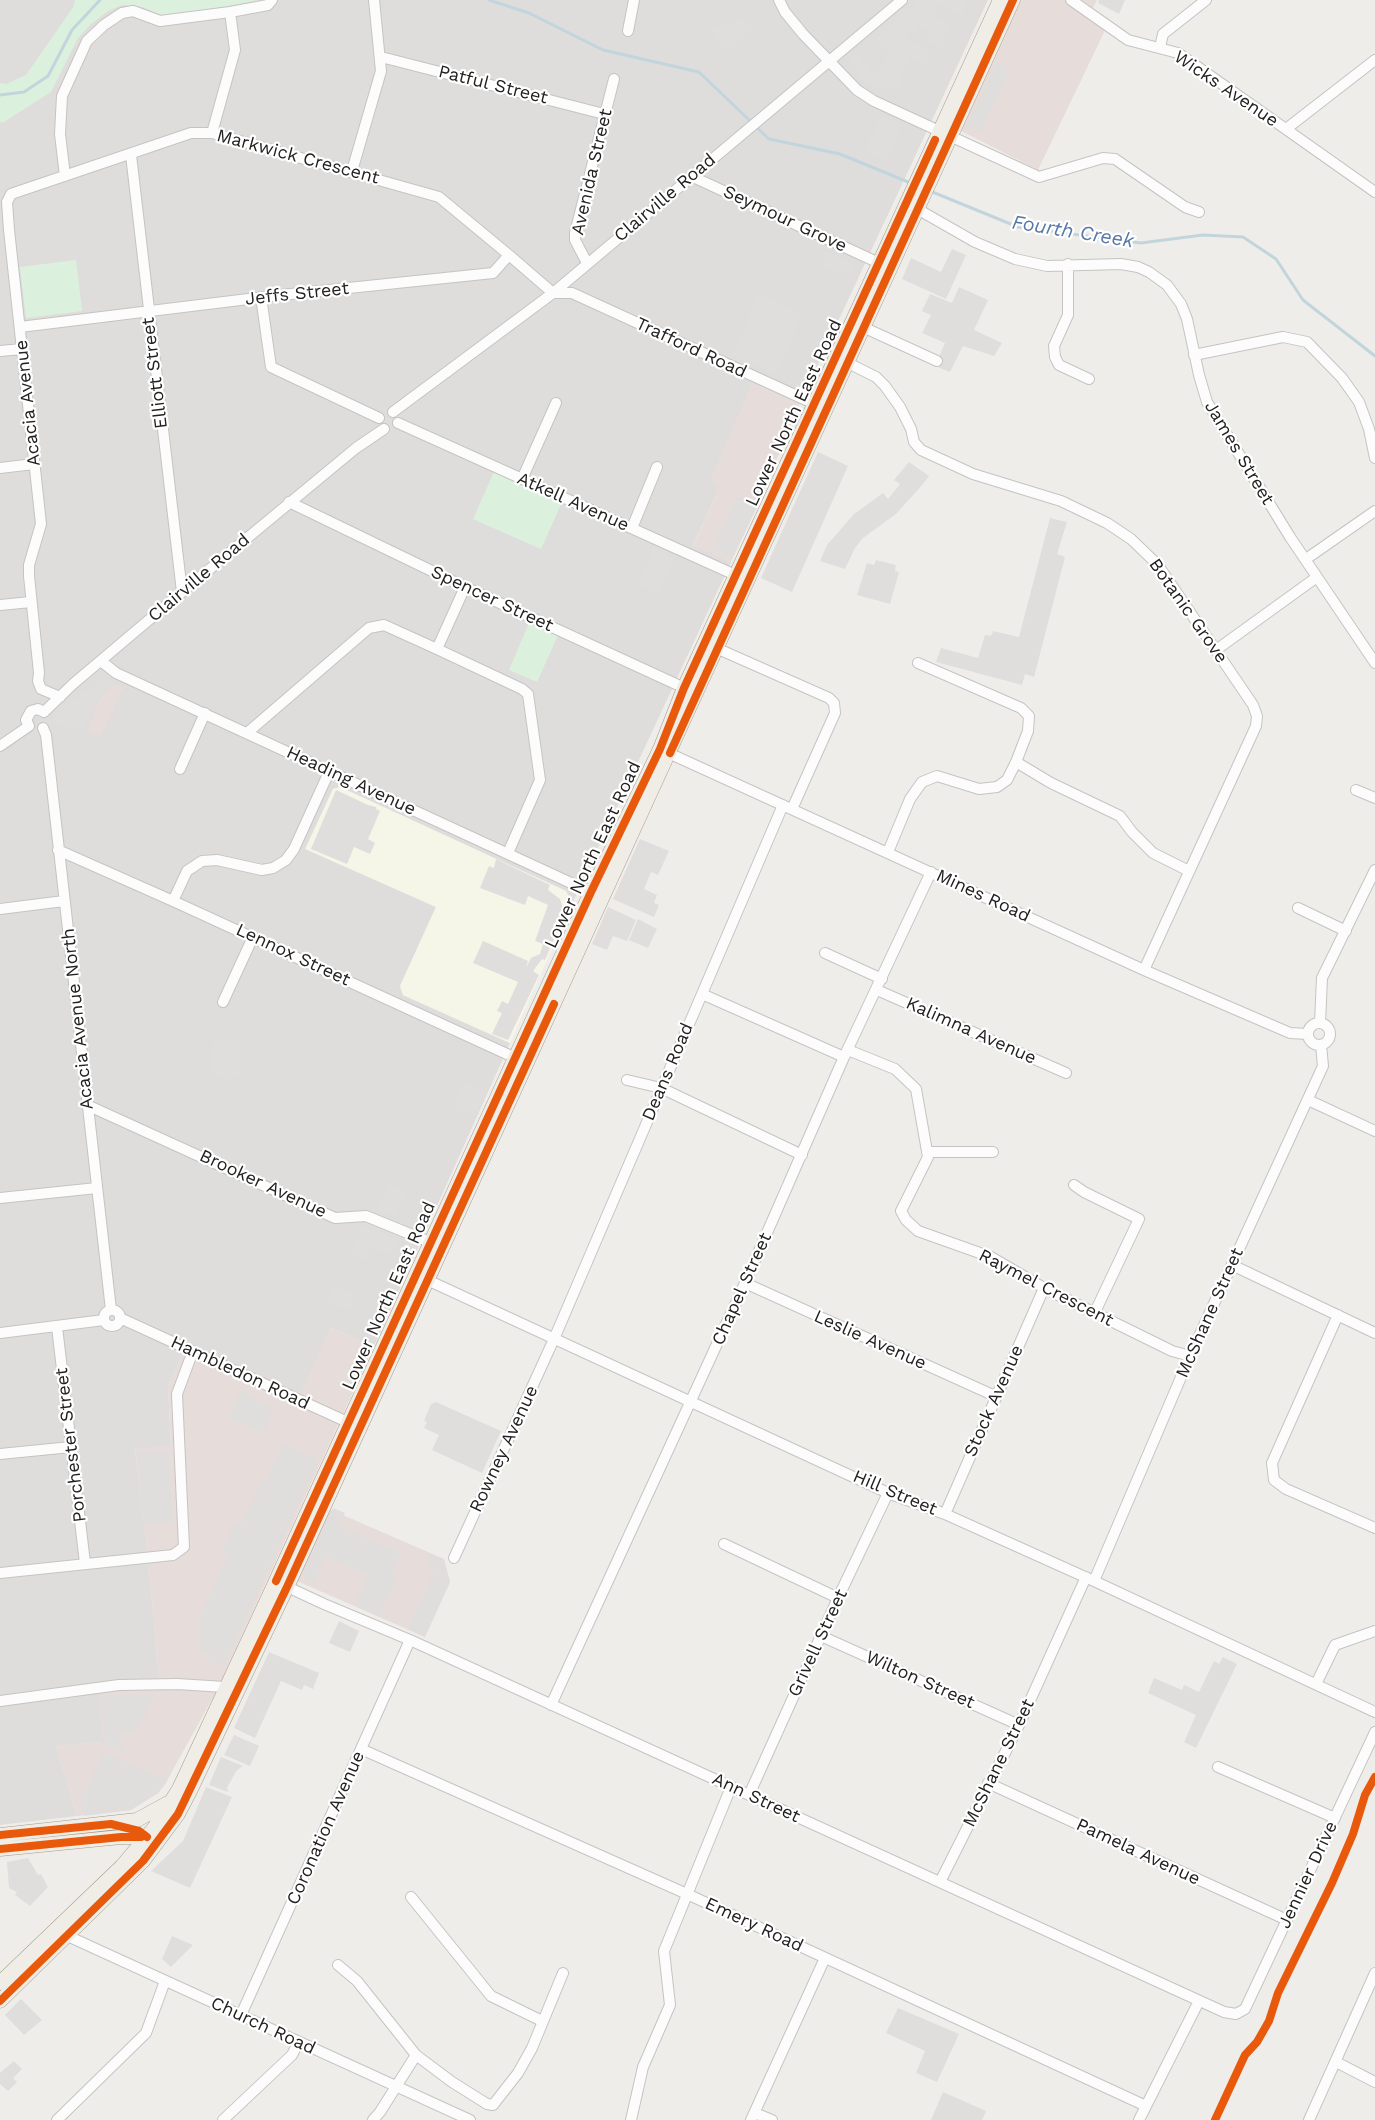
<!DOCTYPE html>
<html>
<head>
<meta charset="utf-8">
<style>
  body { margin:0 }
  canvas { display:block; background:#efedea }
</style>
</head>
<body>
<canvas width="1375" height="2120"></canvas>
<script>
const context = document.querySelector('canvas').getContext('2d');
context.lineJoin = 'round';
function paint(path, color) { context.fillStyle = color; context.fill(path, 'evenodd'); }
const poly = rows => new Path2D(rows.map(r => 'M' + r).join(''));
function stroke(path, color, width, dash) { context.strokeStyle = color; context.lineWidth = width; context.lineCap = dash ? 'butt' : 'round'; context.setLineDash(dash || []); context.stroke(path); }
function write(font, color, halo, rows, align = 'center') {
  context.font = font + ' "Work Sans",sans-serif'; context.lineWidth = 4.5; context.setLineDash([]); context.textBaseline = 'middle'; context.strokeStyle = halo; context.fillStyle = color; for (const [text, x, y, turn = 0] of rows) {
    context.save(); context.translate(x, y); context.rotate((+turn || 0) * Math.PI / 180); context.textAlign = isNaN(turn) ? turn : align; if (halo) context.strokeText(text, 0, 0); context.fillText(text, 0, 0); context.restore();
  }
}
const residential = poly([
  [0,0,988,0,800,403,752,383,718,491,693,545,731,562,572,904,566,891,340,787,333,789,306,849,436,907,400,986,403,995,510,1043,374,1346,331,1328,296,1405,183,1353,168,1386,171,1446,135,1449,149,1566,160,1689,104,1742,56,1746,77,1816,0,1825]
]);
const commercial = poly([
  [1021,0,1097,0,1093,8,1110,20,1038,170,959,130],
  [752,383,800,403,758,505,731,562,693,546,718,491,711,478],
  [122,684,121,687,123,688,101,737,86,730,102,694,112,685],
  [331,1328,374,1346,216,1692,164,1786,158,1793,131,1810,77,1816,56,1746,103,1742,100,1692,160,1689,149,1566,135,1448,171,1446,168,1386,183,1353,295,1405],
  [329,1509,444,1559,450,1582,425,1637,297,1581]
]);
const education = poly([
  [340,787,566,891,572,904,510,1043,403,995,400,986,436,907,305,849,333,789]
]);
const park = poly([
  [75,0,259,0,180,15,161,15,143,7,122,5,108,11,90,25,78,38,51,92,2,123,0,121,0,83,6,84,26,75,74,6],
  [76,260,82,311,26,318,20,267],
  [494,472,562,502,541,549,473,519],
  [529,623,558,635,537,682,509,670]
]);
const parking = poly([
  [919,0,960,0,966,3,962,14,939,4,933,16,911,7],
  [1099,0,1125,0,1119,14,1098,3],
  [910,7,950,25,940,46,926,40,929,31,917,26,914,33,892,23],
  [745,18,753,30,725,51,711,30],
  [892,24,907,33,905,37,931,50,925,64,910,58,897,89,888,84,882,92,870,81,866,85,849,60,857,54,866,66,875,74,889,54,876,38],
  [997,63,1010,68,981,132,967,126],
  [884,117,901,126,886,162,865,152,877,124],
  [952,249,966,255,946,299,902,279,911,258,941,272],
  [826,252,855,265,843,276,838,277,834,272,821,265],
  [959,287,988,300,974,330,1002,343,994,356,963,346,950,372,935,366,945,343,922,333,931,315,922,311,930,294,952,303],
  [759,294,803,313,776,375,732,355],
  [818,452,848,466,792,592,761,578],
  [909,462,929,476,923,484,896,514,863,538,855,548,845,569,820,561,827,545,854,514,883,493,888,499,900,484,894,480],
  [736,498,758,505,732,558,712,550],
  [1050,518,1067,522,1057,554,1065,557,1034,677,1025,674,1022,685,936,662,941,648,978,658,985,635,991,636,993,631,1019,637],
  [654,548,675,557,658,593,638,584],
  [876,560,896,565,895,571,899,572,890,604,857,595,867,563,874,565],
  [100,679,107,680,112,685,101,693,84,730,53,722,56,715],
  [336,790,368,805,376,807,376,809,380,811,368,839,375,843,370,854,354,847,347,864,311,849],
  [640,839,669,851,658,875,651,872,644,889,657,895,654,903,659,905,654,917,613,899],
  [496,859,550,885,548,890,560,899,563,908,560,925,545,960,542,959,533,971,539,975,508,1040,492,1034,502,1013,497,1011,502,1001,508,1004,518,982,473,963,483,941,528,961,526,968,531,958,540,954,543,944,535,941,548,905,528,896,525,905,480,888,489,866,494,868],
  [608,907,636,920,627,941,613,936,607,950,592,944],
  [638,919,657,929,648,948,629,940],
  [215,1038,241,1039,239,1076,225,1079,209,1070,211,1049,214,1049],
  [465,1082,487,1092,475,1117,453,1108],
  [389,1186,405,1193,395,1216,378,1209],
  [363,1227,398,1240,390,1255,372,1247,366,1260,350,1254],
  [336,1285,356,1294,349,1310,328,1301],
  [241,1391,274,1408,263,1432,229,1418],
  [436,1402,501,1431,482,1473,432,1450,439,1435,424,1428,427,1422,424,1421,431,1404],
  [283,1443,318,1460,224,1666,209,1661,208,1654,201,1653,199,1619,228,1555,222,1552,235,1522,241,1525,262,1482,267,1480],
  [168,1451,173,1522,144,1524,136,1452],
  [333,1508,345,1513,338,1526,401,1553,391,1573,398,1576,379,1617,355,1606,368,1575,325,1556,314,1581,302,1576],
  [430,1555,444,1559,450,1582,425,1637,408,1629,435,1571,433,1566,427,1564],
  [339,1621,359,1631,350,1652,329,1643],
  [269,1652,319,1673,313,1689,304,1685,302,1690,281,1681,255,1738,234,1728],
  [1223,1657,1237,1664,1196,1748,1184,1742,1196,1715,1148,1693,1154,1678,1182,1690,1184,1685,1199,1692,1214,1661,1219,1664],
  [119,1695,154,1695,145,1711,146,1717,134,1731,120,1732,123,1753,106,1745,101,1697],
  [234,1735,259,1746,250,1766,224,1755],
  [104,1752,123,1761,168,1780,158,1793,131,1810,84,1816,80,1797,84,1795],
  [221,1757,243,1766,236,1771,227,1788,228,1792,209,1785],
  [206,1787,232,1797,190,1888,151,1871,183,1841],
  [28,1858,38,1875,41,1874,48,1887,30,1906,15,1895,17,1892,9,1888,7,1862],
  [172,1936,193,1945,171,1967,162,1959],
  [21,1999,42,2020,24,2035,5,2015],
  [898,2008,959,2034,937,2082,916,2073,925,2051,886,2033],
  [14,2061,22,2069,13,2078,17,2082,8,2091,0,2084,0,2073],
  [943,2092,986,2111,982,2120,931,2120]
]);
const stream = poly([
  [489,0,529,13,603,50,699,72,769,139,840,154,913,184],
  [0,95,24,92,48,76,72,30,100,0],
  [930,191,1018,227,1141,243,1203,235,1243,237,1276,259,1303,300,1375,356]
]);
const minor = poly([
  [779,0,785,12,803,34,857,90,874,101,1039,177,1103,158,1115,159,1185,207,1199,212],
  [1071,0,1128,40,1178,53,1375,192],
  [628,31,634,0],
  [1160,47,1163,34,1206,0],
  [381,57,604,114],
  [1286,129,1375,60],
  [212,133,235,50,230,12],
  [131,155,182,592],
  [352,171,381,71,374,0],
  [65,176,60,134,62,96,87,41,104,25,122,13,133,11,160,21,230,12,268,5,272,0],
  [691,176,879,263],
  [912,206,975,242,1015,259,1047,266,1121,264,1138,267,1149,272,1167,285,1181,304,1187,319,1199,375,1207,402,1290,537,1375,663],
  [587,263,575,240,575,233,614,79],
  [1068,264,1068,315,1054,346,1055,357,1059,365,1089,379],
  [261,297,271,367,379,418],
  [20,327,281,295,493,273,509,255,553,293,572,293,819,406],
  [865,328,937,361],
  [0,351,22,349],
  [1194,355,1283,337,1307,342,1342,378,1359,402,1369,429,1375,458],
  [842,360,876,377,885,386,900,407,911,429,914,442,921,450,973,474,1061,501,1107,523,1131,539,1158,565,1253,705,1257,716,1256,726,1144,970],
  [393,412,553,293,902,0],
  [398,423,742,578],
  [0,468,34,464],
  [522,479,556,403],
  [289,502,465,587,691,691],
  [632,528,657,467],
  [1306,559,1375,511],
  [0,605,31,602],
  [716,648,829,698,834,703,835,713,792,809],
  [437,649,465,587],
  [1216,650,1317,577],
  [101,661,116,673,597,895],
  [918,663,1021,708,1029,716,1028,731,1016,762,1051,783,1120,816,1132,832,1153,853,1189,871],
  [60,697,41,689,38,681,39,673,29,576,29,565,41,524,9,230,7,202,11,194,191,133,212,133,439,197,509,255],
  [44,712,73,684,182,592,356,448,384,429],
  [29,726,26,720,31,711,38,709,44,712],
  [43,728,46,735,111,1310],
  [247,733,369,628,384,625,437,649,522,689,528,694,540,780,508,853],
  [0,746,29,726],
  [664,751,1144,970,1290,1033,1308,1034],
  [180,769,205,713],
  [1356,790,1375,798],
  [58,850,173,901,520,1060],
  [888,852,910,799,922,782,937,776,979,789,997,787,1007,780,1016,762],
  [173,901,187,871,202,861,217,860,262,870,273,868,286,860,294,849,329,772],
  [1298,908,1346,931],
  [0,909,64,901],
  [825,953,882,979],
  [877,990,1066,1073],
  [702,994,844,1057],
  [223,1002,253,937],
  '1308 1034a11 11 0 1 1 22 0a11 11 0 1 1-22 0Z',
  [1320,1023,1322,978,1375,870],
  [848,1050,895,1069,916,1089,928,1157,901,1211,906,1220,918,1231,991,1257,1044,1288,1172,1351,1190,1356],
  [627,1080,661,1088,802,1155],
  [1308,1100,1375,1131],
  [87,1105,335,1218,366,1216,437,1245],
  [927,1152,993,1152],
  [1074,1185,1084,1192,1139,1219,1095,1312],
  [0,1198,97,1188],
  [1232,1265,1375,1333],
  [423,1278,888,1493,945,1514,1094,1581,1375,1712],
  [745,1283,995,1396],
  '104 1318a8 8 0 1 1 16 0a8 8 0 1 1-16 0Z',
  [1338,1315,1272,1463,1274,1480,1286,1489,1375,1528],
  [120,1318,354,1425],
  [57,1327,85,1563],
  [0,1333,104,1320],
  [0,1454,71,1447],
  [945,1514,1044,1288],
  [724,1544,838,1598],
  [454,1558,554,1339,783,805],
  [0,1573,173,1555,184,1547,177,1394,193,1351],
  [1094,1581,1190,1356,1323,1066,1321,1045],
  [281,1584,324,1604,410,1640,1224,2012,1236,2014,1245,2009,1375,1732],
  [821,1636,1019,1725],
  [1316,1684,1335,1645,1375,1631],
  [0,1701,119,1685,177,1684,225,1687],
  [551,1705,745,1283,844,1057,931,872],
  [361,1749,687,1894,1146,2106],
  [1218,1767,1335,1818],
  [988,1783,1287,1920],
  [749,1795,838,1598,888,1493],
  [940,1882,1019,1725,1086,1577],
  [411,1897,491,1996,542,2021],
  [61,1933,470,2120],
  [338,1965,357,1981,416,2055],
  [241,2015,410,1640],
  [1336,2062,1375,2082],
  [755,2113,772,2120],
  [57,2120,146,2033,165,1981],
  [223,2120,292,2055,298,2043],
  [373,2120,380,2112,416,2055,452,2082,487,2104,493,2105,518,2073,532,2048,563,1973],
  [631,2120,643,2067,670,2005,664,1951,731,1787],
  [751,2120,825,1958],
  [1139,2120,1199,2001],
  [1309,2120,1375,1973]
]);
const major = poly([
  [0,1835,137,1820,168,1803],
  [0,1849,121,1837,147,1837],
  [0,1983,122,1866,154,1828,179,1789,269,1596,591,892,660,749,684,688,1000,0],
  [0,2001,143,1861,178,1814,190,1791,287,1587,1013,0]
]);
const cycleway = poly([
  [670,753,1013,0],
  [276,1581,591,892,660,749,684,688,935,140],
  [0,1835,111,1824,139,1831,147,1837],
  [0,1849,121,1837,141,1837],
  [0,2001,143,1861,178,1814,287,1587,554,1004],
  [1215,2120,1245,2055,1257,2042,1269,2021,1278,1993,1332,1883,1353,1834,1365,1795,1375,1777]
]);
const streetNames = [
  ["Patful Street",493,85,14],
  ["Wicks Avenue",1226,89,34],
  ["Markwick Crescent",298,157,15],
  ["Avenida Street",592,172,-77],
  ["Clairville Road",665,198,-40],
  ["Seymour Grove",785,219,25],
  ["Jeffs Street",297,294,-6],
  ["Trafford Road",691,348,25],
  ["Elliott Street",155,373,-97],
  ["Acacia Avenue",28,403,-96],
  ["Lower North East Road",794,413,-65],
  ["James Street",1239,453,59],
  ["Atkell Avenue",573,502,24],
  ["Clairville Road",199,578,-40],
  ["Spencer Street",492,599,25],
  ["Botanic Grove",1188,611,55],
  ["Heading Avenue",351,781,25],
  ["Lower North East Road",593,855,-65],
  ["Mines Road",983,896,25],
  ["Lennox Street",293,955,25],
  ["Acacia Avenue North",78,1019,-96],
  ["Kalimna Avenue",971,1031,24],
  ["Deans Road",668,1072,-67],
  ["Brooker Avenue",263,1184,25],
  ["Raymel Crescent",1046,1288,27],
  ["Chapel Street",742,1289,-66],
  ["Lower North East Road",389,1296,-66],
  ["McShane Street",1210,1313,-66],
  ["Leslie Avenue",870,1340,24],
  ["Hambledon Road",240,1373,25],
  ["Stock Avenue",994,1401,-66],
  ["Porchester Street",71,1445,-97],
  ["Rowney Avenue",504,1449,-65],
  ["Hill Street",895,1493,23],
  ["Grivell Street",818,1643,-65],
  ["Wilton Street",920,1680,24],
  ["McShane Street",999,1763,-64],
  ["Ann Street",756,1798,25],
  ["Coronation Avenue",326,1828,-66],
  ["Pamela Avenue",1138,1852,25],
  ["Jennier Drive",1308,1875,-65],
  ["Emery Road",754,1925,25],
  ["Church Road",263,2026,25]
];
const waterNames = [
  ["Fourth Creek",1073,232,9]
];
paint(residential, '#dedddb');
paint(commercial, '#e6dcda');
paint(education, '#f5f5e8');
paint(park, '#dcf1dd');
paint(parking, '#dfdedd');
stroke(stream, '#c2d5dd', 3);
stroke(minor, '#c5c4c2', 12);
stroke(major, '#a39c89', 15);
stroke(minor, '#fdfcfc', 10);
stroke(major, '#f0ede7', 14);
stroke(cycleway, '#e8590c', 8);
write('18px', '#212121', '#fff', streetNames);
write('italic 20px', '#5878a6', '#fff', waterNames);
</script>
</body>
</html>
